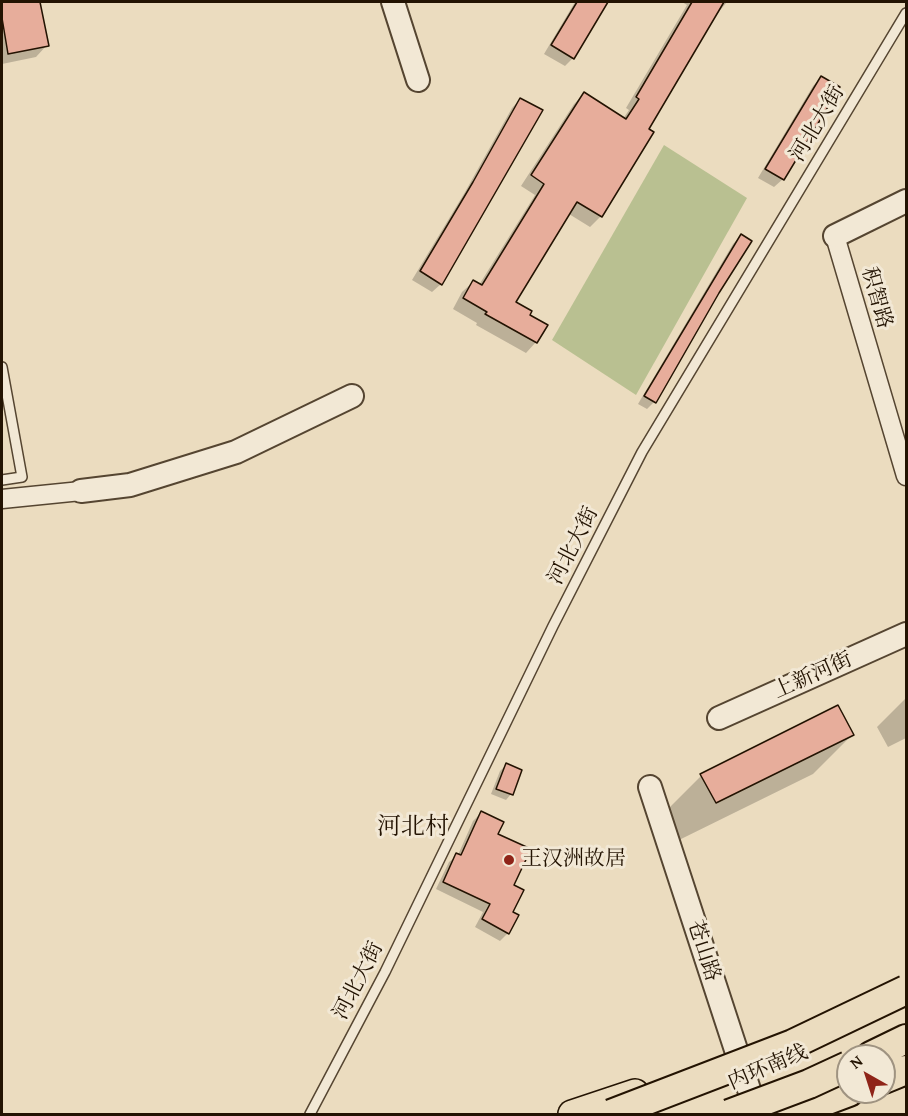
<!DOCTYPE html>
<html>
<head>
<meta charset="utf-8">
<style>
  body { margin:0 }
  #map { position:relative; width:908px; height:1116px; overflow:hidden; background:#ebdcbf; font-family:"Gentium Book Plus",serif }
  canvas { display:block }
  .frame { position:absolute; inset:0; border:3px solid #231302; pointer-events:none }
  .north { position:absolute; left:836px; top:1044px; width:60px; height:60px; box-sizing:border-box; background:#f2e8d5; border:2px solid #9f9381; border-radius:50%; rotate:321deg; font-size:16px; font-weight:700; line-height:24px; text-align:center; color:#231302 }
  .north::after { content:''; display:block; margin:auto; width:21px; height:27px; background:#8f2418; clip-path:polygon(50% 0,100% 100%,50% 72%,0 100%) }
</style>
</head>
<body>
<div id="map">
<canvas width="908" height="1116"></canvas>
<div class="frame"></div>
<div class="north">N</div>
</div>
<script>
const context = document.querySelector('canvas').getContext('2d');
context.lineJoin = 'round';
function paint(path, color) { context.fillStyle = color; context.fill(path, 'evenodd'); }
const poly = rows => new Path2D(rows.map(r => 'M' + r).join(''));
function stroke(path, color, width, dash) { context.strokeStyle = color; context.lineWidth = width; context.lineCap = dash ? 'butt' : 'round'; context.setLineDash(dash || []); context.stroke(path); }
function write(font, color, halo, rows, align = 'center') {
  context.font = font + ' "Gentium Book Plus","Noto Serif SC",serif'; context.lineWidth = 6; context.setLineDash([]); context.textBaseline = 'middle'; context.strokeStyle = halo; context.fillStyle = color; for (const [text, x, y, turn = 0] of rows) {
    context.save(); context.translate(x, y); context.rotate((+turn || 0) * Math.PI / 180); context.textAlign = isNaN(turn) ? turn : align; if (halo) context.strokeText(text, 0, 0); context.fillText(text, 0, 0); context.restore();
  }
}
const green = poly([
  [664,145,747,198,636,395,552,340]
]);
const shadow = poly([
  [2,2,39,2,47,45,36,57,2,64],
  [575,2,606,2,573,58,565,66,544,54],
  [682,2,727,2,712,20,647,129,652,133,601,216,590,227,569,214,514,303,528,315,536,342,526,353,476,325,477,323,453,309,462,292,473,282,479,285,535,195,521,186,574,104,584,94,623,119,629,110,626,108,687,5],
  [821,78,783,179,774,187,758,178,813,86],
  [520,99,441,284,432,292,412,280,465,192,512,108],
  [741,236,718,292,654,402,647,409,638,404,733,244],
  [906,698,906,738,888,747,877,727],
  [852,735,813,774,677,841,662,815,701,776],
  [506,765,511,794,506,800,491,794,500,771],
  [481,813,496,835,512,886,508,933,500,941,475,927,483,912,436,889,449,862,458,855,473,821]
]);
const building = poly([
  [2,2,40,2,49,46,8,54,2,18,2,2],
  [577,2,608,2,574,59,551,45,577,2],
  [692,2,724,2,649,129,654,132,602,217,577,202,516,302,532,311,530,315,548,325,537,343,485,314,487,312,463,298,473,280,482,285,544,184,531,175,584,92,626,119,639,99,636,97,692,2],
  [821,76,840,87,784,180,765,169,821,76],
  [520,98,543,110,442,285,420,271,473,182,520,98],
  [741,234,752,241,719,293,656,403,644,396,741,234],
  [838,705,854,735,716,803,700,774,838,705],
  [506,763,522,770,513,795,496,789,506,763],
  [481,811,504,822,498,834,531,849,514,885,524,890,513,912,519,915,509,934,482,919,490,904,443,882,456,853,461,855,481,811]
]);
const service = poly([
  [2,367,22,477,2,480],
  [310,1114,385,972,553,626,642,452,906,13]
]);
const minor = poly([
  [835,236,906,476],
  [2,499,81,491]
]);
const tertiary = poly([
  [393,2,418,80],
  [835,236,906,201],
  [81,491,130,485,236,452,352,396],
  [719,718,906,634],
  [650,787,757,1114]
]);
const primary = poly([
  [572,1114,635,1093]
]);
const trunk = poly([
  [871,1056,906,1039],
  [884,1079,906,1070],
  [790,1114,849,1092]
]);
const trunkBridge = poly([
  [611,1114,793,1044,906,990],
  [729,1114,809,1084,848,1066]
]);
const markers = [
  [509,860,6,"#8f2418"]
];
const streetNames = [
  ["河北大街",818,124,-59],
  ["积智路",876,298,74],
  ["河北大街",574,546,-63],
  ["上新河街",813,676,-24],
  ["苍山路",703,951,72],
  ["河北大街",359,981,-63],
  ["内环南线",768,1068,-23]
];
const poiNames = [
  ["王汉洲故居",521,860]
];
const quarterNames = [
  ["河北村",413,828]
];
paint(green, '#b9c091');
paint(shadow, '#0003');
paint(building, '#e7ad9b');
stroke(building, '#231302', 1.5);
stroke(service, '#554531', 12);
stroke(minor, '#554531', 21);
stroke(tertiary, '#554531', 26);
stroke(primary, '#231302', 30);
stroke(trunk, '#231302', 32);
stroke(service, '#f2e8d5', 9);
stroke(minor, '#f2e8d5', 18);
stroke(tertiary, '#f2e8d5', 22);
stroke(primary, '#ebdcbf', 27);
stroke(trunk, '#ebdcbf', 28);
stroke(trunkBridge, '#231302', 32, []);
stroke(trunkBridge, '#ebdcbf', 28);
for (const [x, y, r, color] of markers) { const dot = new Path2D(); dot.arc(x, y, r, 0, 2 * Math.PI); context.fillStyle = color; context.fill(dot); stroke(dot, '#f2e8d5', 2); }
write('21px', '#231302', '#f2e8d5', streetNames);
write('21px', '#231302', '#f2e8d5', poiNames, 'left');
write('24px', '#231302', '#f2e8d5', quarterNames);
</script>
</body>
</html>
